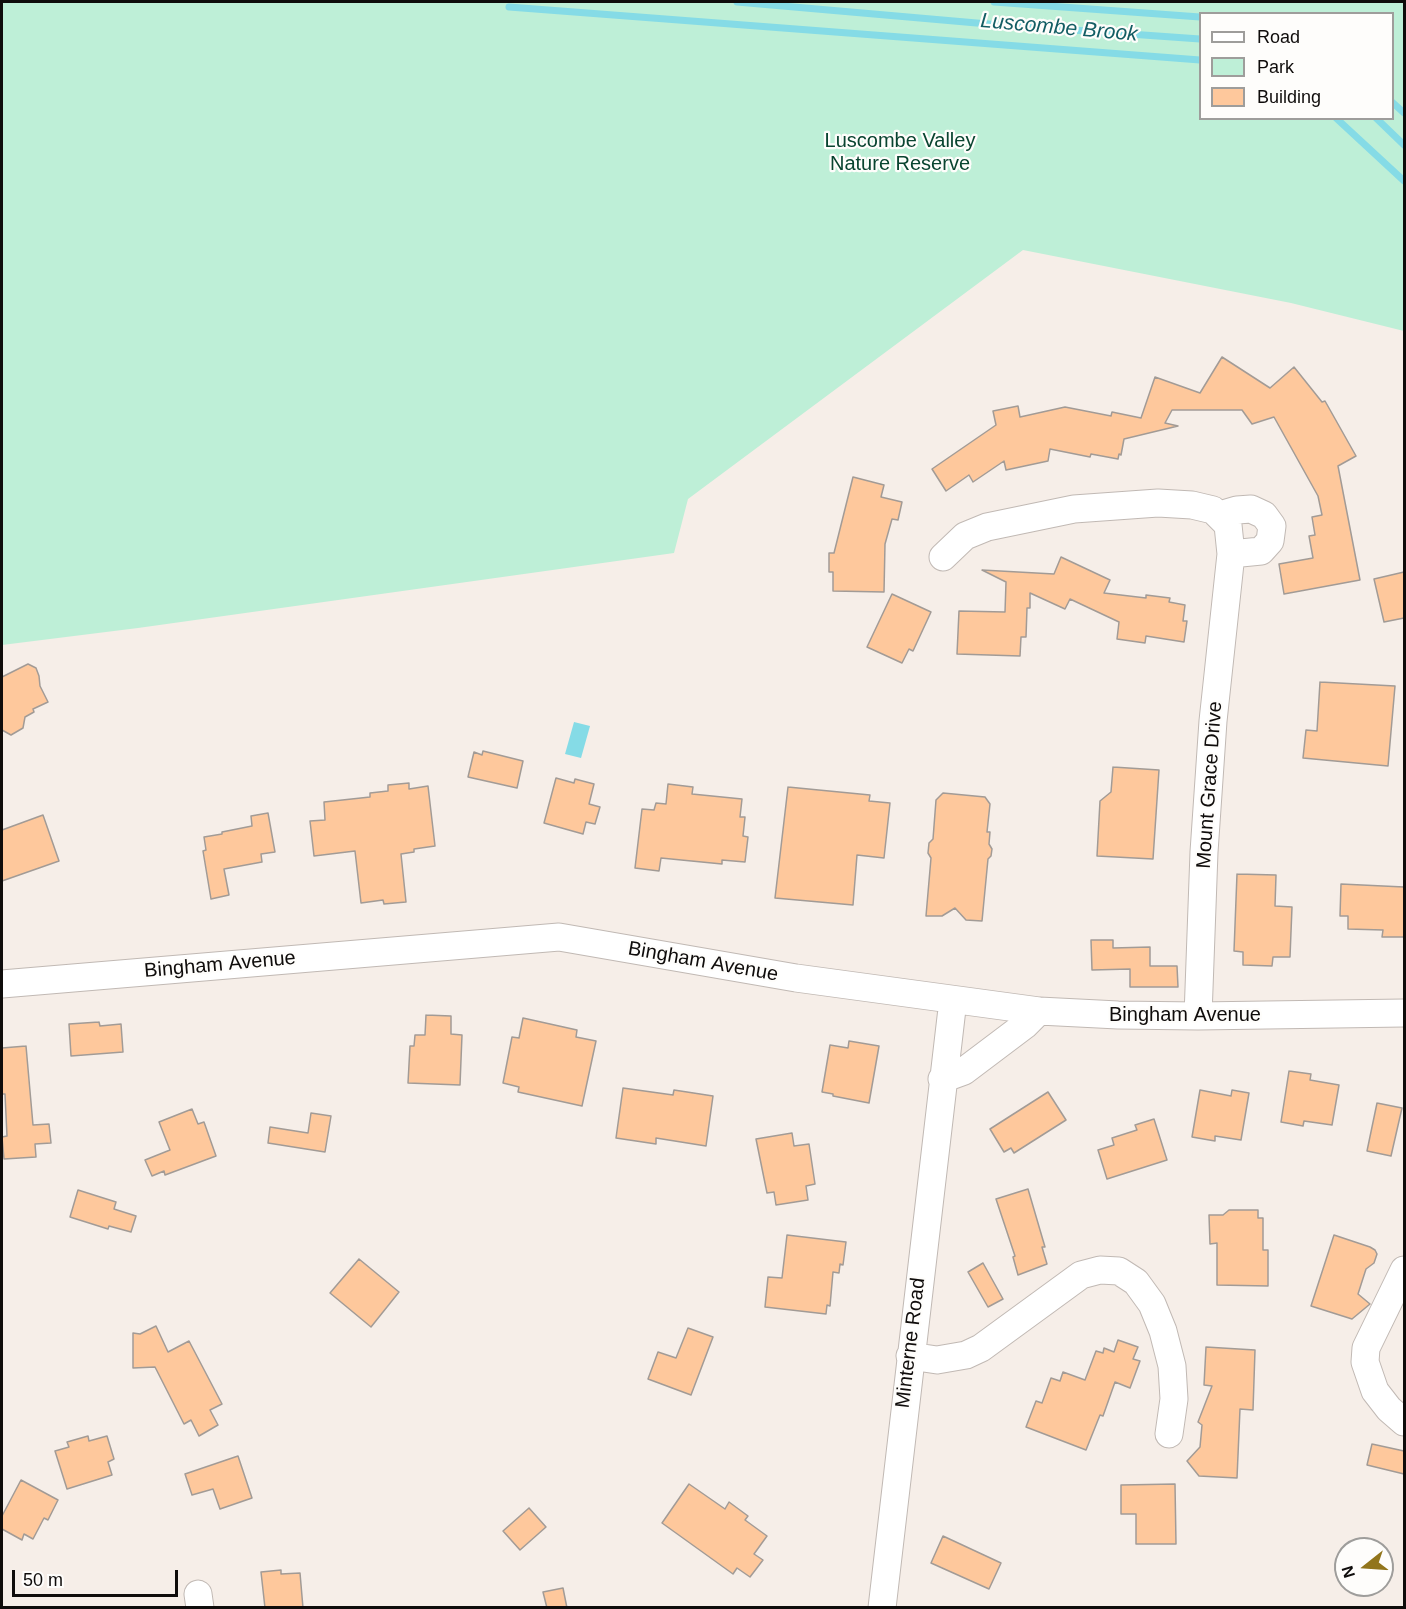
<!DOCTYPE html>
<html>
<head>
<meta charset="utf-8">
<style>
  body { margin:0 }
  #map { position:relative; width:1406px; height:1609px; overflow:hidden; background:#f6eee8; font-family:Helvetica,sans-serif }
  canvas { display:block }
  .frame { position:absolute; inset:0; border:3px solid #0f0c0b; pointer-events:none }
  .legend { position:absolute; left:1199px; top:12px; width:195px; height:108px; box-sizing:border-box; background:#fefdfb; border:2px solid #9e9d9b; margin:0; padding:8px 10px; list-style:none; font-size:18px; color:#0f0c0b }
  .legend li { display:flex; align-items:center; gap:12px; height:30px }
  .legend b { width:30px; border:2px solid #9e9d9b }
  .north { position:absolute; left:1334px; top:1537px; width:60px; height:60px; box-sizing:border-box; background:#fefdfb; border:2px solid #9e9d9b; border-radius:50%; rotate:253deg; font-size:16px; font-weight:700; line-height:24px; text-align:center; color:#0f0c0b }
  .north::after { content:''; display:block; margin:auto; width:21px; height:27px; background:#92751b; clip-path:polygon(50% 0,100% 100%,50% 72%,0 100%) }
  .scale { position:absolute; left:12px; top:1570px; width:166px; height:27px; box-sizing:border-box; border:3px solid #0f0c0b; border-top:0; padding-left:8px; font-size:18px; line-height:21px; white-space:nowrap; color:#0f0c0b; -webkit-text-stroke:4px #fefdfb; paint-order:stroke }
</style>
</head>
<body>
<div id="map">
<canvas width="1406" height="1609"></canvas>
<div class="frame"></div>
<ul class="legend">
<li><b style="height:8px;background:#fff"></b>Road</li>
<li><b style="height:16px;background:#beefd7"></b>Park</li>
<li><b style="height:16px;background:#fec89c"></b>Building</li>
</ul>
<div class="north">N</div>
<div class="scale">50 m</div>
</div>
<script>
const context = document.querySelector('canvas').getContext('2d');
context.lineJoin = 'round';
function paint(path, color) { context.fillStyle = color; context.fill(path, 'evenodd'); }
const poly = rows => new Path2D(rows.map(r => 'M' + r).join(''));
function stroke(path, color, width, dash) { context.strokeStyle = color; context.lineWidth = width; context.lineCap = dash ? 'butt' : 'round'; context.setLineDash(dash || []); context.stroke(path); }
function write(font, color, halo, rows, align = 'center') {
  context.font = font + ' Helvetica,sans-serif'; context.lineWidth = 4.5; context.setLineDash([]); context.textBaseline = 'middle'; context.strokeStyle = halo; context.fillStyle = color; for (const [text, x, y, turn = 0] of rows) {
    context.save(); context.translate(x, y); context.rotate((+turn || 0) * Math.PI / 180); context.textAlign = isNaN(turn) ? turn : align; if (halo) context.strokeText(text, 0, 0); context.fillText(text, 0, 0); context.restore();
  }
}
const green = poly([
  [2,2,1404,2,1404,331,1291,303,1023,250,688,499,674,553,138,628,2,645],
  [1200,14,1392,14,1392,118,1200,118]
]);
const water = poly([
  [574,722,590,726,581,758,565,754]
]);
const stream = poly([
  [737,2,988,24,1200,39],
  [994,2,1200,17],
  [509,7,1200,60],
  [1392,102,1404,113],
  [1336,118,1404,181],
  [1376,118,1404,145]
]);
const building = poly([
  [1222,357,1270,388,1294,367,1322,402,1325,401,1356,456,1338,466,1360,580,1284,594,1279,564,1313,558,1309,536,1315,535,1312,517,1322,515,1318,496,1274,417,1252,424,1242,410,1172,410,1165,423,1178,426,1124,439,1121,455,1119,454,1118,459,1091,454,1090,457,1050,449,1048,461,1006,470,1004,461,973,482,969,475,946,491,932,469,996,425,993,411,1018,406,1020,417,1065,407,1111,416,1112,412,1141,418,1155,377,1200,393,1222,357],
  [853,477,884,485,881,497,902,502,898,520,892,519,885,544,884,592,833,591,833,572,829,572,829,553,834,553,853,477],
  [1061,557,1110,580,1104,593,1146,598,1146,595,1170,598,1169,602,1185,605,1183,621,1187,621,1184,642,1146,636,1145,643,1117,639,1119,622,1070,599,1065,609,1030,593,1030,608,1027,608,1026,637,1021,637,1020,656,957,654,959,611,1005,612,1006,582,982,570,1054,574,1061,557],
  [1404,572,1404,618,1384,622,1374,579,1404,572],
  [892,594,931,612,913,651,909,649,902,663,867,647,892,594],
  [28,664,36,668,39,676,40,686,48,702,33,709,34,712,25,717,23,728,11,735,2,730,2,677,28,664],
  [1320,682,1395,686,1388,766,1303,758,1306,730,1317,731,1320,682],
  [483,751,523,761,517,788,468,777,474,752,482,755,483,751],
  [1113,767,1159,770,1153,859,1097,856,1100,801,1111,792,1113,767],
  [556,778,574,783,575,779,594,784,589,804,600,807,595,824,586,822,583,834,544,823,556,778],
  [409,783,409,789,428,786,435,846,414,849,414,852,401,854,406,902,384,904,383,900,361,903,355,851,314,856,310,821,325,820,324,802,370,797,370,793,388,791,388,785,409,783],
  [668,784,693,787,692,794,742,799,740,817,745,817,743,836,748,837,745,862,722,860,722,864,661,858,659,871,635,868,642,809,654,810,656,803,666,804,668,784],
  [788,787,870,795,869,801,890,803,884,858,857,855,853,905,775,898,788,787],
  [943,793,985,797,990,804,987,832,990,832,989,844,992,849,991,856,988,859,982,921,966,920,955,908,942,916,926,916,931,858,928,853,929,843,933,839,936,800,943,793],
  [268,813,275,852,261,854,262,862,224,869,229,895,211,899,203,851,206,850,204,837,222,834,222,832,252,826,251,816,268,813],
  [43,815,59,861,2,881,2,830,43,815],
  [1237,874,1276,875,1275,906,1292,907,1290,957,1273,957,1272,966,1243,965,1243,952,1234,951,1237,874],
  [1341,884,1404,887,1404,937,1382,937,1383,930,1348,929,1348,916,1340,916,1341,884],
  [1091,940,1113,940,1113,948,1150,947,1150,966,1177,966,1178,987,1130,987,1130,969,1092,970,1091,940],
  [426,1015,451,1016,451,1034,462,1035,460,1085,408,1083,410,1046,414,1046,415,1035,425,1035,426,1015],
  [523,1018,577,1030,576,1037,596,1041,582,1106,518,1092,519,1087,503,1083,512,1037,519,1038,523,1018],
  [99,1022,100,1026,121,1024,123,1052,71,1056,69,1024,99,1022],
  [849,1041,879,1046,869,1103,833,1096,833,1094,822,1092,830,1045,848,1048,849,1041],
  [26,1046,33,1125,49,1124,51,1143,35,1144,36,1157,4,1159,2,1137,7,1136,5,1094,2,1094,2,1048,26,1046],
  [1289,1071,1311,1074,1310,1080,1339,1085,1332,1125,1304,1121,1303,1126,1281,1122,1289,1071],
  [623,1088,673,1095,674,1090,713,1096,706,1146,656,1138,656,1144,616,1138,623,1088],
  [1200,1090,1231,1096,1232,1090,1249,1093,1241,1140,1215,1136,1215,1141,1192,1137,1200,1090],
  [1048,1092,1066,1120,1014,1153,1011,1148,1004,1152,990,1129,1048,1092],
  [1377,1103,1402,1108,1391,1156,1367,1151,1377,1103],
  [192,1109,198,1124,204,1122,216,1156,165,1175,164,1171,152,1176,145,1160,170,1150,159,1122,192,1109],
  [311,1113,331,1116,325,1152,268,1143,270,1127,308,1133,311,1113],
  [1154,1119,1167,1160,1107,1179,1098,1150,1114,1145,1112,1138,1137,1130,1135,1125,1154,1119],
  [792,1133,794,1146,809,1144,815,1184,806,1186,808,1200,776,1205,774,1192,767,1193,756,1139,792,1133],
  [1028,1189,1045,1247,1042,1247,1047,1264,1018,1275,1013,1257,1015,1256,996,1199,1028,1189],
  [78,1190,116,1202,114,1209,136,1216,131,1232,109,1226,108,1229,70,1217,78,1190],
  [1229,1210,1258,1210,1258,1218,1263,1218,1263,1250,1268,1250,1268,1286,1217,1285,1217,1243,1210,1244,1209,1215,1223,1215,1229,1210],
  [787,1235,846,1242,843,1265,840,1264,839,1273,833,1272,830,1306,827,1305,826,1314,765,1307,768,1277,782,1278,787,1235],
  [1334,1235,1370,1247,1375,1250,1377,1254,1374,1263,1366,1269,1358,1294,1370,1304,1352,1319,1311,1306,1334,1235],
  [359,1259,399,1292,371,1327,330,1293,359,1259],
  [983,1263,1003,1299,988,1307,968,1272,983,1263],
  [156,1326,168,1352,189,1341,222,1404,210,1410,218,1425,199,1436,191,1420,184,1424,155,1367,133,1368,133,1333,140,1334,156,1326],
  [688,1328,713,1337,691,1395,648,1379,658,1352,676,1358,688,1328],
  [1118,1340,1138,1347,1133,1359,1140,1361,1130,1388,1115,1382,1103,1416,1100,1415,1086,1450,1026,1427,1036,1401,1042,1403,1051,1378,1060,1381,1063,1372,1085,1380,1096,1351,1103,1353,1104,1348,1114,1352,1118,1340],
  [1206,1347,1255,1350,1253,1410,1240,1409,1237,1478,1199,1476,1187,1461,1200,1447,1202,1425,1198,1422,1212,1386,1204,1385,1206,1347],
  [88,1436,89,1441,107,1436,114,1459,108,1462,112,1475,67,1489,55,1451,69,1447,67,1442,88,1436],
  [1372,1444,1404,1451,1404,1474,1367,1465,1372,1444],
  [238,1456,252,1498,220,1509,213,1489,192,1495,185,1474,238,1456],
  [21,1480,58,1500,48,1520,44,1518,33,1539,24,1534,22,1540,2,1529,2,1516,21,1480],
  [689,1484,725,1509,729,1502,748,1516,745,1520,767,1536,754,1554,763,1560,750,1577,737,1568,733,1574,662,1523,689,1484],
  [1175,1484,1176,1544,1136,1544,1136,1514,1121,1514,1121,1485,1175,1484],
  [529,1508,546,1527,520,1550,503,1531,529,1508],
  [943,1536,1001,1563,989,1589,931,1563,943,1536],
  [281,1570,281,1574,300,1573,303,1608,265,1608,261,1572,281,1570],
  [563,1588,567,1608,547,1608,543,1592,563,1588]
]);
const minor = poly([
  [1220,515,1237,510,1251,509,1264,515,1272,526,1270,541,1261,551,1231,554],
  [943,557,965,536,987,527,1074,509,1158,503,1192,505,1213,510,1228,525,1231,554,1213,721,1204,852,1198,1016],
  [2,984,559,937,796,978,1039,1011,1118,1015,1198,1016,1404,1013],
  [942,1079,964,1071,1025,1025,1039,1011],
  [1404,1270,1366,1348,1365,1362,1375,1391,1389,1409,1404,1422],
  [910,1356,937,1360,966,1355,981,1348,1081,1275,1100,1270,1119,1271,1136,1282,1152,1304,1163,1331,1172,1366,1174,1399,1169,1434],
  [198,1594,200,1608],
  [882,1608,953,1000]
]);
const parkNames = [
  ["Luscombe Valley",900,141],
  ["Nature Reserve",900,164]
];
const streetNames = [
  ["Mount Grace Drive",1210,785,-86],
  ["Bingham Avenue",703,962,10],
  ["Bingham Avenue",220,965,-5],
  ["Bingham Avenue",1185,1015],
  ["Minterne Road",911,1343,-83]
];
const waterNames = [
  ["Luscombe Brook",1059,28,5]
];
paint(green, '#beefd7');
paint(water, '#85dbe6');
stroke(stream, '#85dbe6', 7);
paint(building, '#fec89c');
stroke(building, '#a29b96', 1.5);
stroke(minor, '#c1b9b4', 29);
stroke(minor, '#fff', 27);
write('20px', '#094430', '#fefdfb', parkNames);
write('20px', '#0f0c0b', '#fefdfb', streetNames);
write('italic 21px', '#135d64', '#fefdfb', waterNames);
</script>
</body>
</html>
